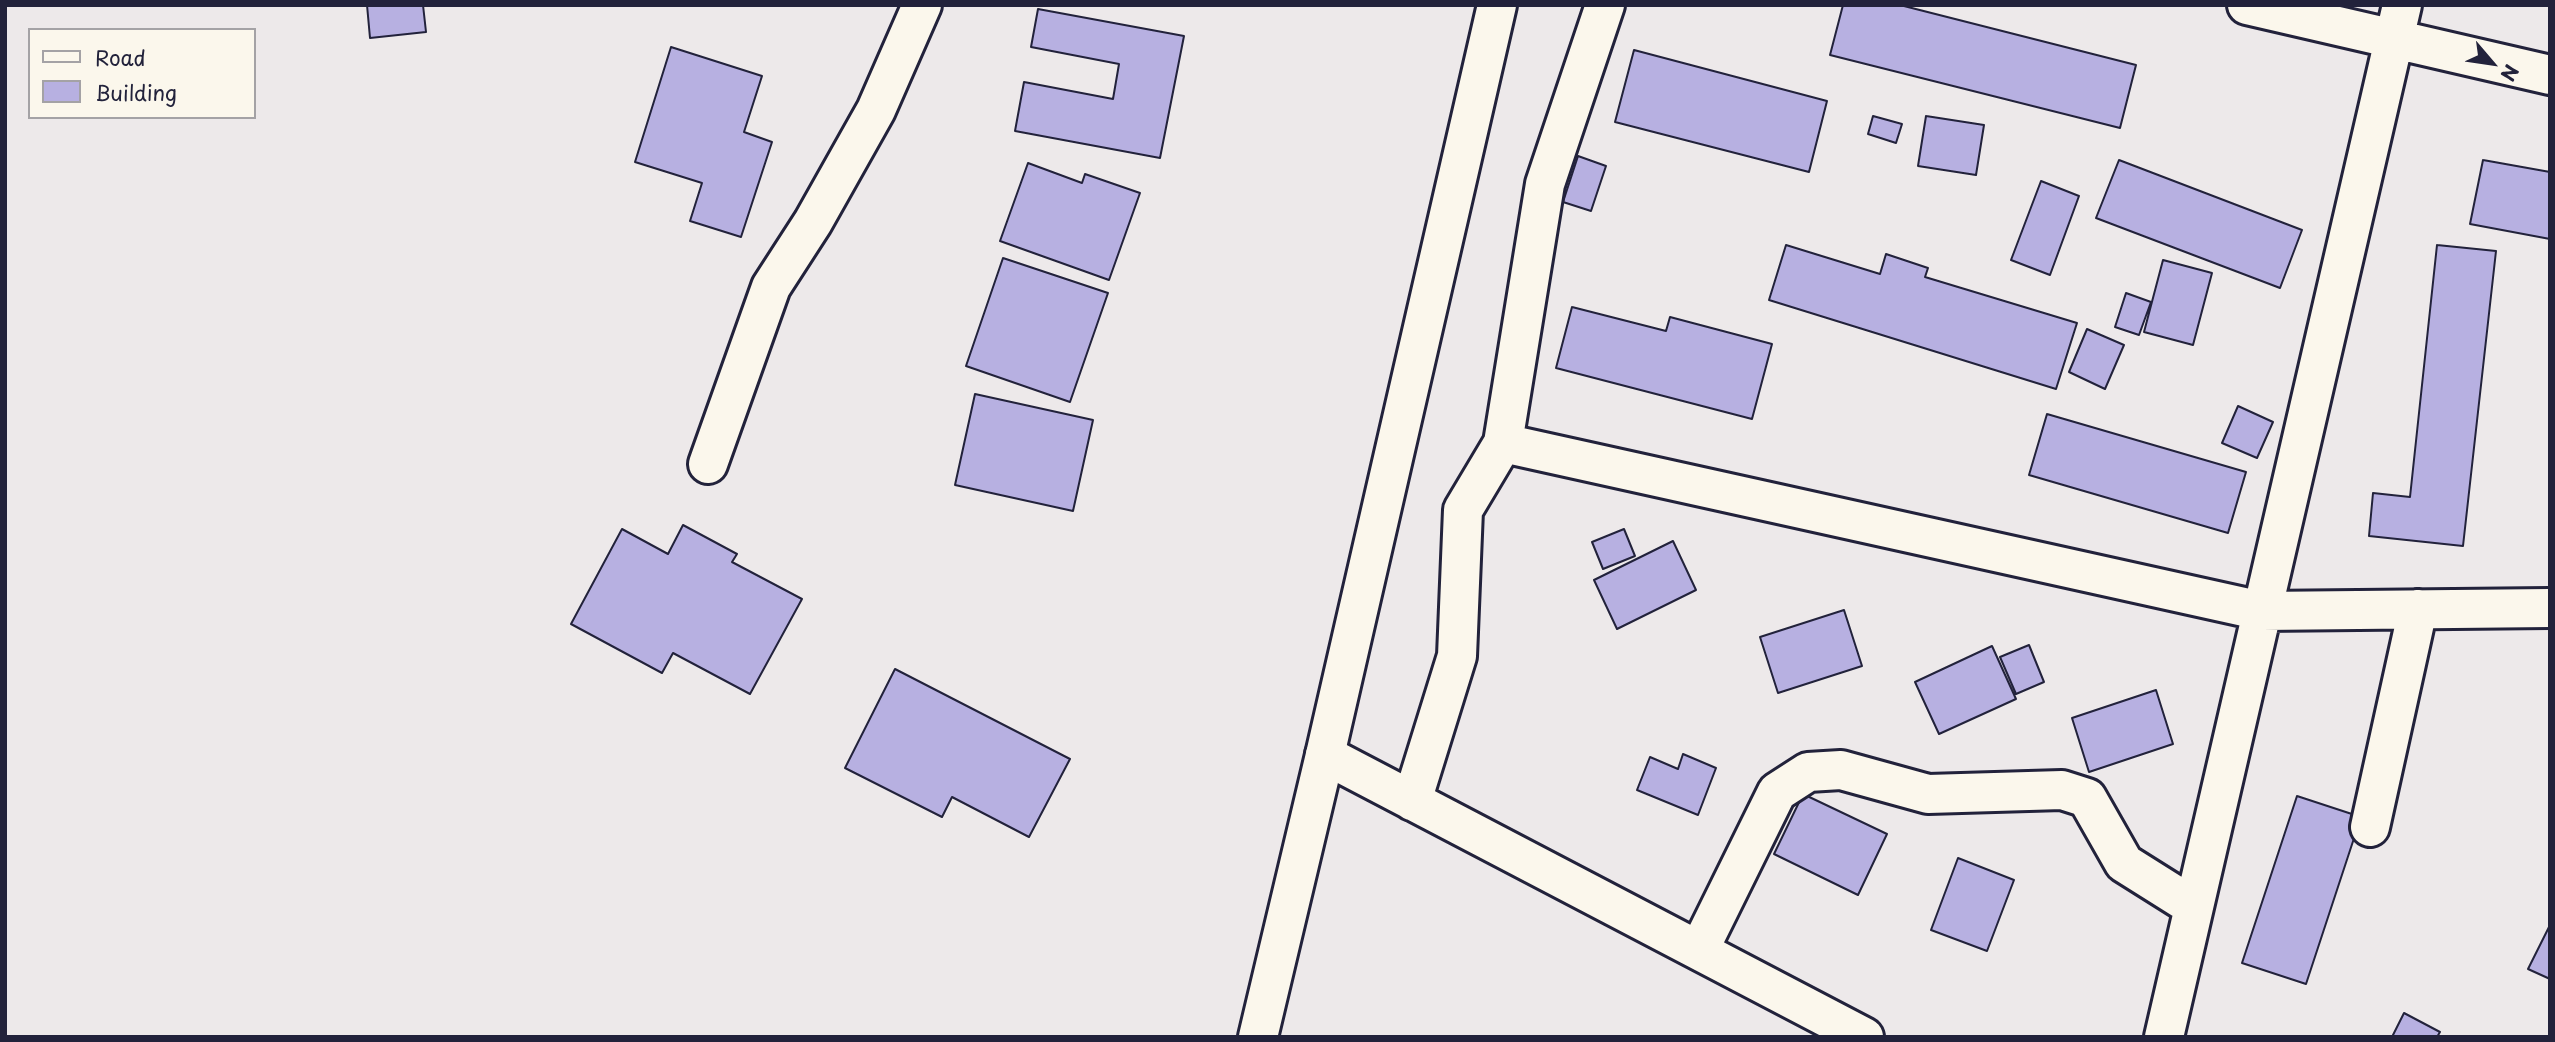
<!DOCTYPE html>
<html>
<head>
<meta charset="utf-8">
<style>
  body { margin:0 }
  #map { position:relative; width:2555px; height:1042px; overflow:hidden; background:#ede9ea; font-family:"Playpen Sans",sans-serif }
  canvas { display:block }
  .frame { position:absolute; inset:0; border:7px solid #22223b; pointer-events:none }
  .legend { position:absolute; left:28px; top:28px; width:228px; height:91px; box-sizing:border-box; background:#fbf7ec; border:2px solid #a4a2a5; margin:0; padding:9px 12px; list-style:none; font-size:21px; color:#22223b }
  .legend li { display:flex; align-items:center; gap:14px; height:35px }
  .legend b { width:35px; border:2px solid #a4a2a5 }
  .north { position:absolute; left:2457px; top:28px; width:70px; height:70px; -webkit-text-stroke:5px #fbf7ec; paint-order:stroke; rotate:119deg; font-size:19px; font-weight:700; line-height:28px; text-align:center; color:#22223b }
  .north::after { content:''; display:block; margin:auto; width:24px; height:32px; background:#22223b; clip-path:polygon(50% 0,100% 100%,50% 72%,0 100%) }
</style>
</head>
<body>
<div id="map">
<canvas width="2555" height="1042"></canvas>
<div class="frame"></div>
<ul class="legend">
<li><b style="height:9px;background:#fbf7ec"></b>Road</li>
<li><b style="height:19px;background:#b7b0e1"></b>Building</li>
</ul>
<div class="north">N</div>
</div>
<script>
const context = document.querySelector('canvas').getContext('2d');
context.lineJoin = 'round';
function paint(path, color) { context.fillStyle = color; context.fill(path, 'evenodd'); }
const poly = rows => new Path2D(rows.map(r => 'M' + r).join(''));
function stroke(path, color, width, dash) { context.strokeStyle = color; context.lineWidth = width; context.lineCap = dash ? 'butt' : 'round'; context.setLineDash(dash || []); context.stroke(path); }
const building = poly([
  [367,5,423,5,426,32,370,38,367,5],
  [1843,5,1900,5,2136,65,2120,128,1830,55,1843,5],
  [1038,9,1184,36,1160,158,1015,131,1024,82,1113,99,1119,64,1031,47,1038,9],
  [671,47,762,76,744,132,772,142,741,237,690,221,702,183,635,162,671,47],
  [1634,50,1827,101,1809,172,1615,122,1634,50],
  [1873,116,1902,124,1896,143,1868,134,1873,116],
  [1926,116,1984,125,1976,175,1918,166,1926,116],
  [1578,156,1606,166,1591,211,1563,202,1578,156],
  [2119,160,2302,230,2280,288,2096,218,2119,160],
  [2483,160,2550,172,2550,239,2470,224,2483,160],
  [1028,163,1082,183,1085,174,1140,193,1109,280,1000,241,1028,163],
  [2041,181,2079,196,2050,275,2011,260,2041,181],
  [1786,245,1880,274,1886,254,1928,268,1925,277,2077,323,2056,389,1769,300,1786,245],
  [2437,245,2496,251,2463,546,2369,536,2373,493,2410,497,2437,245],
  [1003,258,1108,293,1070,402,966,366,1003,258],
  [2163,260,2212,273,2193,345,2144,332,2163,260],
  [2126,293,2151,302,2139,335,2115,327,2126,293],
  [1572,307,1666,331,1670,317,1772,344,1752,419,1556,368,1572,307],
  [2087,329,2124,345,2105,389,2069,372,2087,329],
  [975,394,1093,420,1073,511,955,485,975,394],
  [2238,406,2273,422,2257,458,2222,443,2238,406],
  [2047,414,2246,472,2228,533,2029,475,2047,414],
  [683,525,737,554,732,562,802,599,750,694,673,653,662,673,571,624,622,529,668,554,683,525],
  [1624,529,1635,556,1603,569,1592,542,1624,529],
  [1673,541,1696,590,1617,629,1594,580,1673,541],
  [1844,610,1862,666,1778,693,1760,637,1844,610],
  [2029,645,2044,682,2016,694,2000,657,2029,645],
  [1992,646,2016,699,1939,734,1915,682,1992,646],
  [895,669,1070,759,1029,837,952,797,942,817,845,768,895,669],
  [2156,690,2173,744,2089,772,2072,718,2156,690],
  [1683,754,1716,768,1698,815,1637,790,1650,757,1678,769,1683,754],
  [1803,794,1887,834,1858,895,1774,854,1803,794],
  [2297,796,2361,817,2306,984,2242,963,2297,796],
  [1958,858,2014,880,1987,951,1931,930,1958,858],
  [2550,925,2550,979,2528,969,2550,925],
  [2404,1013,2440,1032,2437,1037,2392,1037,2404,1013]
]);
const minor = poly([
  [2247,5,2550,75],
  [1503,443,2262,611,2550,608],
  [708,464,771,287,813,222,876,110,922,5],
  [1325,755,1864,1037],
  [1412,801,1457,656,1463,510,1503,443,1545,184,1605,5],
  [2370,827,2418,609],
  [1699,950,1777,792,1808,772,1841,770,1928,794,2062,790,2087,798,2124,863,2194,907],
  [2164,1037,2402,5]
]);
const tertiary = poly([
  [1258,1037,1325,755,1497,5]
]);
paint(building, '#b7b0e1');
stroke(building, '#22223b', 2);
stroke(minor, '#22223b', 44);
stroke(tertiary, '#22223b', 44);
stroke(minor, '#fbf7ec', 38);
stroke(tertiary, '#fbf7ec', 38);
</script>
</body>
</html>
